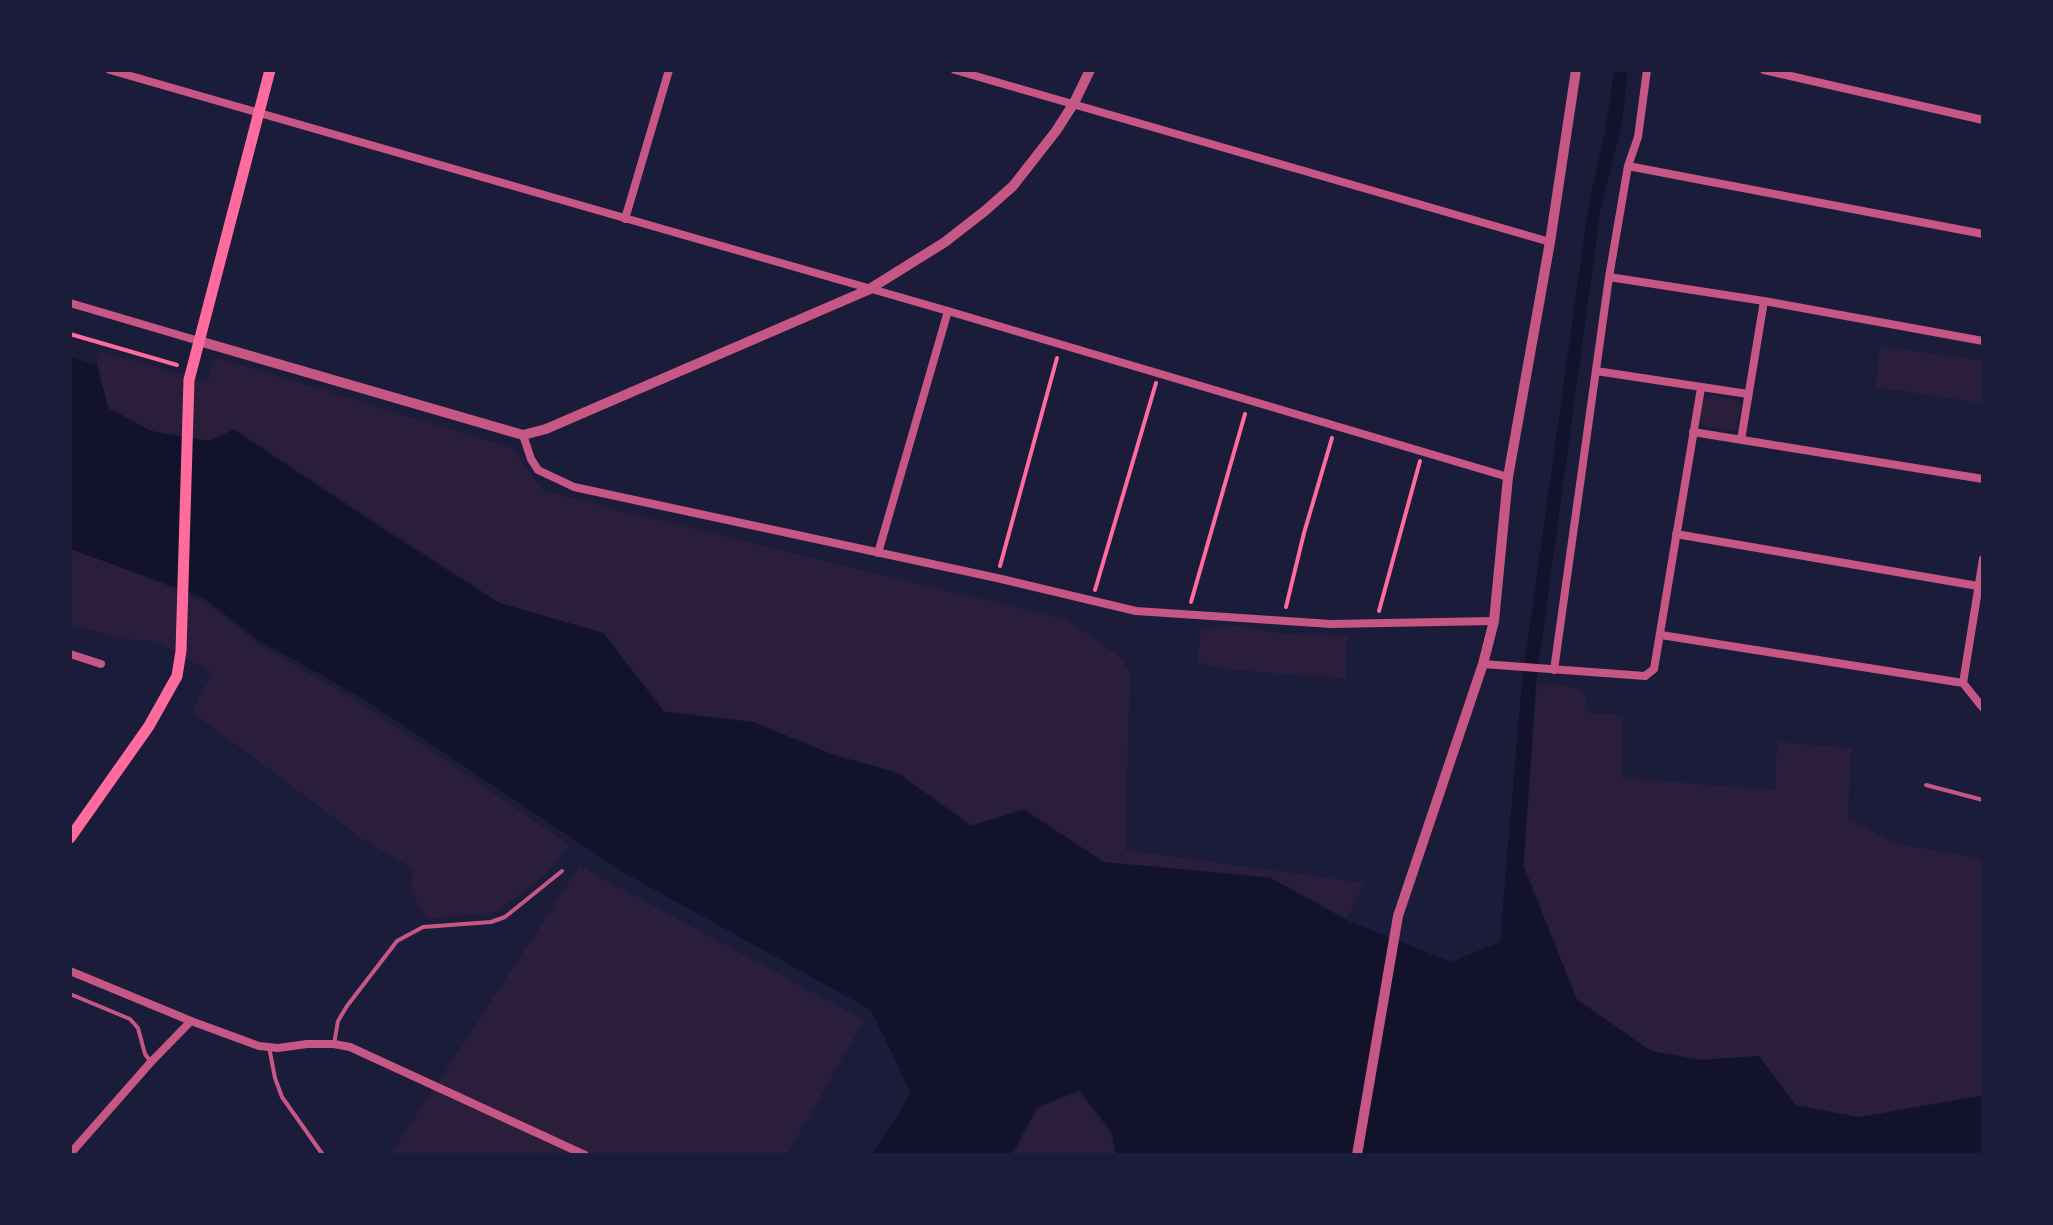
<!DOCTYPE html>
<html>
<head>
<meta charset="utf-8">
<style>
  body { margin:0 }
  #map { position:relative; width:2053px; height:1225px; overflow:hidden; background:#1b1b3a; font-family:Literata,serif }
  canvas { display:block }
  .frame { position:absolute; inset:0; border:72px solid #1b1b3a; pointer-events:none }
</style>
</head>
<body>
<div id="map">
<canvas width="2053" height="1225"></canvas>
<div class="frame"></div>
</div>
<script>
const context = document.querySelector('canvas').getContext('2d');
context.lineJoin = 'round';
function paint(path, color) { context.fillStyle = color; context.fill(path, 'evenodd'); }
const poly = rows => new Path2D(rows.map(r => 'M' + r).join(''));
function stroke(path, color, width, dash) { context.strokeStyle = color; context.lineWidth = width; context.lineCap = dash ? 'butt' : 'round'; context.setLineDash(dash || []); context.stroke(path); }
const green = poly([
  [1880,346,1983,361,1983,403,1875,387],
  [100,351,208,382,214,357,512,448,542,490,616,510,1067,620,1119,656,1130,672,1125,850,1364,883,1347,919,1270,877,1104,862,1024,809,972,825,897,772,833,754,753,722,664,711,604,633,500,603,234,429,208,441,152,431,108,408,97,365],
  [1711,395,1738,400,1741,405,1736,430,1732,431,1705,426,1701,423,1701,405,1705,397],
  [70,549,113,563,208,604,258,644,355,700,570,845,544,876,497,912,428,919,411,893,412,868,364,840,192,712,212,673,156,641,121,639,70,624],
  [1238,626,1284,634,1347,636,1346,678,1270,673,1219,668,1197,662,1201,628],
  [1537,684,1560,685,1582,690,1590,713,1623,715,1622,778,1775,790,1777,742,1851,748,1848,819,1897,844,1983,859,1983,1095,1859,1117,1796,1105,1759,1056,1701,1060,1651,1051,1577,999,1524,865],
  [580,866,864,1020,787,1155,390,1155],
  [1079,1092,1110,1132,1115,1155,1013,1155,1038,1108]
]);
const water = poly([
  [1614,70,1628,70,1621,128,1601,206,1536,683,1523,866,1577,1000,1651,1051,1701,1060,1759,1056,1796,1106,1859,1117,1983,1096,1983,1155,1116,1155,1112,1131,1079,1090,1037,1107,1011,1155,872,1155,911,1093,871,1010,626,874,361,697,257,639,203,597,70,549,70,357,97,365,108,408,151,431,208,441,234,430,378,526,499,603,603,633,664,712,753,722,833,755,897,773,971,826,1024,810,1104,862,1270,878,1346,920,1451,962,1500,942,1522,682,1589,203,1606,127]
]);
const path = poly([
  [70,334,177,365],
  [1000,566,1057,358],
  [1095,590,1156,383],
  [1191,602,1245,414],
  [1286,607,1304,533,1332,438],
  [1379,611,1420,461]
]);
const service = poly([
  [1926,785,1983,800],
  [70,994,130,1019,138,1028,145,1054,151,1062],
  [334,1044,338,1021,347,1006,397,941,423,927,491,922,505,917,562,871],
  [269,1047,275,1078,282,1097,323,1155]
]);
const minor = poly([
  [110,70,948,311,1508,477],
  [955,70,1550,242],
  [1764,70,1983,120],
  [1628,166,1983,234],
  [625,219,669,70],
  [1609,277,1764,301,1983,341],
  [70,303,199,341],
  [1596,371,1748,394],
  [1693,432,1983,479],
  [523,435,531,459,538,470,574,487,997,578,1136,611,1331,624,1494,621],
  [1741,440,1764,301],
  [1676,534,1978,586],
  [878,553,948,311],
  [1661,635,1963,683],
  [70,654,101,664],
  [1483,664,1645,676,1654,669,1701,388],
  [1554,670,1609,277,1628,166,1638,137,1647,70],
  [1963,683,1983,559],
  [1963,683,1983,708],
  [70,971,191,1021,259,1046,278,1048,307,1044,334,1044,350,1047,585,1155],
  [70,1154,151,1062,191,1021]
]);
const tertiary = poly([
  [199,341,523,435,546,429,868,290,945,242,986,210,1013,186,1056,131,1074,103,1090,70],
  [1357,1155,1398,916,1483,664,1494,621,1508,477,1550,242,1576,70]
]);
const secondary = poly([
  [70,838,149,726,177,676,181,651,189,380,270,70]
]);
paint(green, '#2a1e3b');
paint(water, '#12122b');
stroke(path, '#ff6b9d', 4);
stroke(service, '#c65784', 4);
stroke(minor, '#c65784', 8);
stroke(tertiary, '#c65784', 10);
stroke(secondary, '#ff6b9d', 11);
</script>
</body>
</html>
